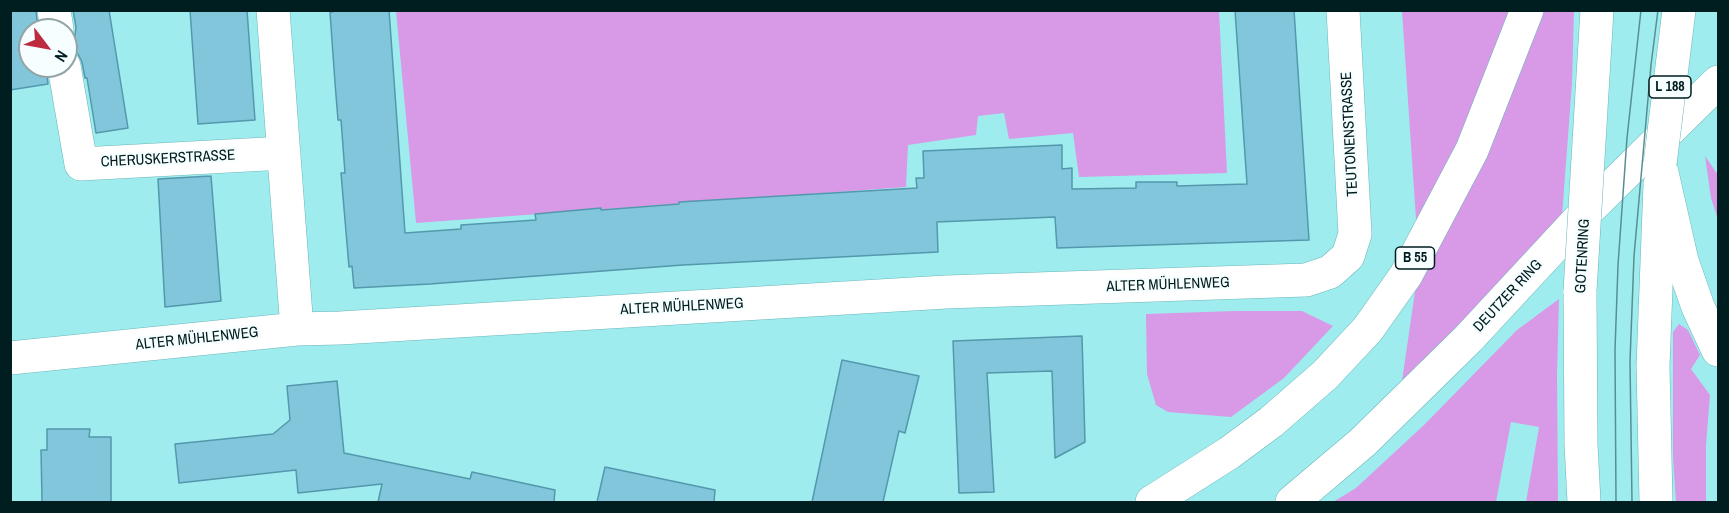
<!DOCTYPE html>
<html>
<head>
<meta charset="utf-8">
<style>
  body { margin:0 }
  #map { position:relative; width:1729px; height:513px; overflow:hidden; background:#9fecef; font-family:"Archivo Narrow",sans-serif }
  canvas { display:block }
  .frame { position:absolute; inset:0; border:12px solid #001d1f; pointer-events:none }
  .north { position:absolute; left:18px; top:18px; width:60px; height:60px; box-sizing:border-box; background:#f7feff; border:2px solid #94a4a5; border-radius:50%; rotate:122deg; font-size:16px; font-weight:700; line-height:24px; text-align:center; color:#001d1f }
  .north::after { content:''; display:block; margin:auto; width:21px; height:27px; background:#bd2c3e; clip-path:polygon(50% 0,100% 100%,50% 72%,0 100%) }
</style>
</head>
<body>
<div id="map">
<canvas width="1729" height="513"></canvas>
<div class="frame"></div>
<div class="north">N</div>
</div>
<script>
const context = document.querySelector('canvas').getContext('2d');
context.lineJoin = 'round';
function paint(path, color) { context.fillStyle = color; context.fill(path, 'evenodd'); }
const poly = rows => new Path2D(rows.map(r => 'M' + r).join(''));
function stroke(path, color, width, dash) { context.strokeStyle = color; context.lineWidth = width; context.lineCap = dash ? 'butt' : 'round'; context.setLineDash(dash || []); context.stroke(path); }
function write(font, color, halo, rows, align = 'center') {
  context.font = font + ' "Archivo Narrow",sans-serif'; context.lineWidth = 5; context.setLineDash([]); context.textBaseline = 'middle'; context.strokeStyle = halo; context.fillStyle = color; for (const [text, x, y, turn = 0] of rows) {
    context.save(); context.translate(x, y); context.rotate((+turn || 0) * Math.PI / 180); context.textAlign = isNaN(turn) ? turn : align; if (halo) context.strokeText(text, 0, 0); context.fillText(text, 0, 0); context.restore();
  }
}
const green = poly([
  [396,11,1219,11,1227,173,1079,177,1073,133,1009,139,1004,113,978,116,976,135,908,145,906,187,416,223],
  [1402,11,1574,11,1572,83,1562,216,1489,294,1402,381,1419,264],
  [1705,156,1718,175,1718,220,1711,198],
  [1559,299,1557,375,1558,502,1526,502,1539,427,1511,422,1496,502,1333,502,1356,488,1424,425,1517,330],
  [1236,311,1302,311,1333,326,1284,378,1231,417,1168,412,1156,405,1147,374,1146,314],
  [1679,324,1688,330,1700,355,1691,369,1710,395,1706,445,1706,502,1676,502,1673,457,1673,332]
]);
const building = poly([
  [10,10,36,10,38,30,30,30,30,66,46,66,48,84,10,90,10,10],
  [73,10,109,10,128,128,96,133,87,78,85,78,82,62,78,54,71,49,66,48,75,36,76,27,73,10],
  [190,10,247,10,255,120,198,124,190,10],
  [333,10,389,10,405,233,461,229,461,225,536,220,535,214,601,208,601,210,679,204,679,202,917,188,916,178,924,178,923,151,1062,145,1062,169,1072,168,1072,189,1136,188,1136,182,1177,182,1177,186,1247,184,1235,10,1294,10,1309,240,1057,248,1055,217,937,222,938,252,683,265,430,284,354,288,352,266,349,267,341,173,345,173,341,120,338,120,335,83,330,12,333,12,333,10],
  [211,176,221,301,165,307,158,179,211,176],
  [1082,336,1085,442,1055,458,1052,371,987,373,994,492,959,493,953,341,1082,336],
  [842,360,919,376,905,433,899,431,883,502,812,502,842,360],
  [337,381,344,453,470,479,472,472,555,490,554,502,378,502,382,484,298,493,296,470,179,483,175,444,273,434,290,420,287,386,337,381],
  [47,429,90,429,89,437,111,437,111,502,42,502,41,450,47,450,47,429],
  [605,467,715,490,714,502,597,502,605,467]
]);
const minor = poly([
  [54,10,57,30],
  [273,10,297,329],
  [64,66,81,164,284,153],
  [10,358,297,329,340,328,946,292,1306,280,1330,272,1348,256,1355,234,1343,10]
]);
const secondary = poly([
  [1580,291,1581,444,1584,502],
  [1656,502,1653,366,1660,184]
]);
const primary = poly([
  [1660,164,1682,261,1698,307,1718,350],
  [1152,502,1229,453,1271,422,1325,375,1368,329,1406,275,1472,150,1527,10]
]);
const trunk = poly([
  [1292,502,1363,442,1468,339,1585,213,1718,82]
]);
const tram = poly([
  [1616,502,1615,350,1618,265,1627,138,1641,10],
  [1632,502,1630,361,1634,256,1651,65,1658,10]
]);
const secondaryBridge = poly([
  [1580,291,1597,10]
]);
const primaryBridge = poly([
  [1660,164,1679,10]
]);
const shields = [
  [1670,87,42],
  [1415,258,39]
];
const shieldNames = [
  ["L 188",1670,87],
  ["B 55",1415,258]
];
const streetNames = [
  ["TEUTONENSTRASSE",1350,134,-93],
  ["CHERUSKERSTRASSE",168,159,-3],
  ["GOTENRING",1583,256,-87],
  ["ALTER MÜHLENWEG",1168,285,-2],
  ["DEUTZER RING",1508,296,-47],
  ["ALTER MÜHLENWEG",682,307,-3],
  ["ALTER MÜHLENWEG",197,339,-6]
];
paint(green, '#d899e7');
paint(building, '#81c6db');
stroke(building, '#5398ac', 1.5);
stroke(minor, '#69b6b9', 34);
stroke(secondary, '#69b6b9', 34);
stroke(primary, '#69b6b9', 34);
stroke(trunk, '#69b6b9', 34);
stroke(minor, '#fff', 33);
stroke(secondary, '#fff', 33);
stroke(primary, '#fff', 33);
stroke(trunk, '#fff', 33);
stroke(tram, '#578f91', 1.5);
stroke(secondaryBridge, '#69b6b9', 34, []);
stroke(primaryBridge, '#69b6b9', 34, []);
stroke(secondaryBridge, '#fff', 33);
stroke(primaryBridge, '#fff', 33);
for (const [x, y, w] of shields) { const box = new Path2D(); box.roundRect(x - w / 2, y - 11, w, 22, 4.5); context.fillStyle = '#f7feff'; context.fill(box); stroke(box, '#001d1f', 1.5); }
write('bold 14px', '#001d1f', null, shieldNames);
write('15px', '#001d1f', '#f7feff', streetNames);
</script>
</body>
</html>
